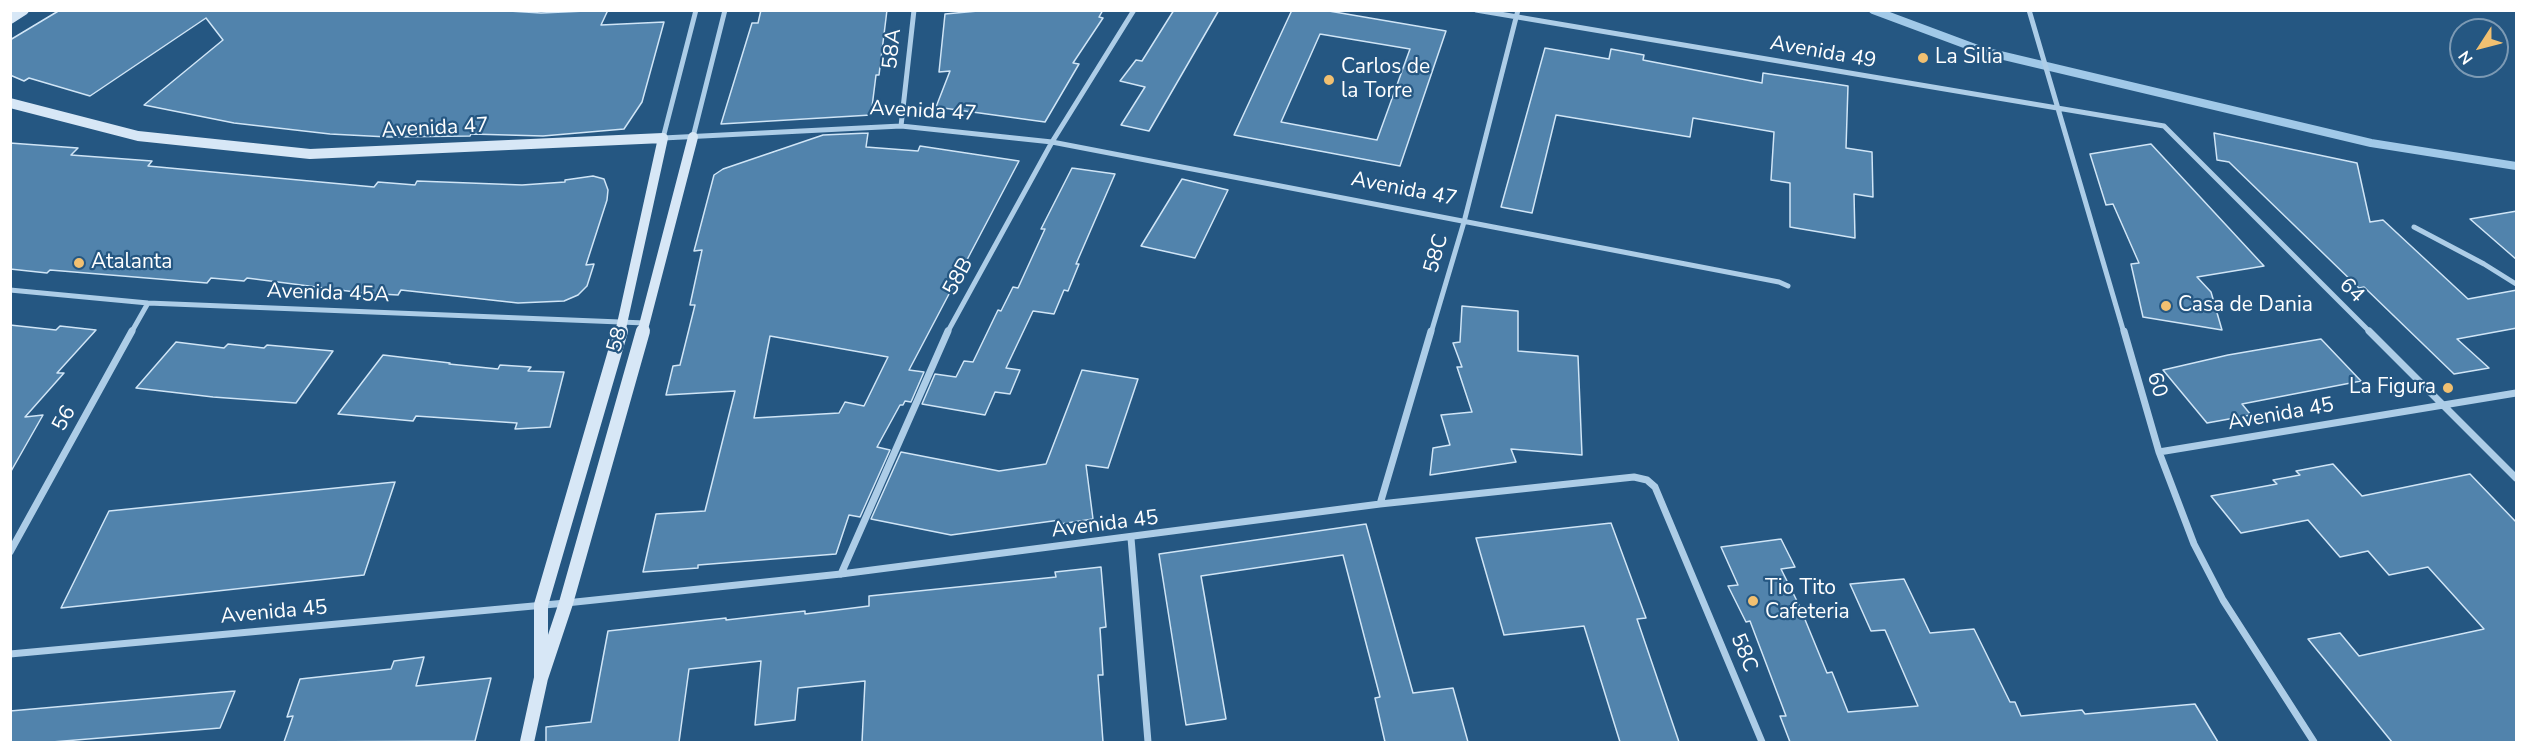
<!DOCTYPE html>
<html>
<head>
<meta charset="utf-8">
<style>
  body { margin:0 }
  #map { position:relative; width:2527px; height:753px; overflow:hidden; background:#255782; font-family:"Nunito Sans",sans-serif }
  canvas { display:block }
  .frame { position:absolute; inset:0; border:12px solid #fff; pointer-events:none }
  .north { position:absolute; left:2449px; top:18px; width:60px; height:60px; box-sizing:border-box; background:#255782; border:2px solid #7c9ab4; border-radius:50%; rotate:234deg; font-size:16px; font-weight:700; line-height:24px; text-align:center; color:#fff }
  .north::after { content:''; display:block; margin:auto; width:21px; height:27px; background:#f1c071; clip-path:polygon(50% 0,100% 100%,50% 72%,0 100%) }
</style>
</head>
<body>
<div id="map">
<canvas width="2527" height="753"></canvas>
<div class="frame"></div>
<div class="north">N</div>
</div>
<script>
const context = document.querySelector('canvas').getContext('2d');
context.lineJoin = 'round';
const poly = rows => new Path2D(rows.map(r => 'M' + r).join(''));
function stroke(path, color, width, dash) { context.strokeStyle = color; context.lineWidth = width; context.lineCap = dash ? 'butt' : 'round'; context.setLineDash(dash || []); context.stroke(path); }
function paint(path, color) { context.fillStyle = color; context.fill(path, 'evenodd'); }
function write(font, color, halo, rows, align = 'center') {
  context.font = font + ' "Nunito Sans",sans-serif'; context.lineWidth = 4.5; context.setLineDash([]); context.textBaseline = 'middle'; context.strokeStyle = halo; context.fillStyle = color; for (const [text, x, y, turn = 0] of rows) {
    context.save(); context.translate(x, y); context.rotate((+turn || 0) * Math.PI / 180); context.textAlign = isNaN(turn) ? turn : align; if (halo) context.strokeText(text, 0, 0); context.fillText(text, 0, 0); context.restore();
  }
}
const stream = poly([
  [1873,10,1983,51,2371,143,2516,166]
]);
const building = poly([
  [60,10,493,10,541,13,608,10,601,25,664,22,642,102,624,129,543,136,471,134,470,136,388,137,330,134,234,123,144,105,223,40,206,18,90,96,29,78,24,81,10,75,10,40,60,10],
  [761,10,887,10,879,75,876,75,871,115,721,124,752,23,758,23,761,10],
  [989,10,1103,10,1099,17,1103,18,1073,63,1079,64,1045,122,936,107,950,71,939,72,945,14,989,10],
  [1174,10,1219,10,1149,131,1121,125,1145,87,1120,81,1136,60,1142,61,1174,10],
  [1292,10,1323,10,1446,31,1400,166,1234,135,1292,10],
  [1320,34,1410,49,1377,140,1281,122,1320,34],
  [1545,48,1609,59,1611,49,1644,55,1643,60,1762,83,1763,73,1848,86,1846,148,1872,152,1873,197,1854,194,1855,238,1790,227,1790,183,1771,180,1774,132,1693,118,1690,137,1556,115,1532,213,1501,207,1545,48],
  [868,133,866,147,918,151,920,146,1019,161,909,370,924,372,911,402,905,401,903,405,900,405,877,447,890,450,860,517,849,515,836,554,698,565,698,568,643,572,656,514,705,511,735,391,666,395,673,366,680,365,695,305,690,305,702,250,694,251,714,175,723,169,823,135,868,133],
  [770,336,888,357,864,406,845,402,839,413,754,418,770,336],
  [2214,133,2357,163,2370,222,2383,220,2468,299,2517,290,2517,328,2457,339,2489,368,2454,374,2364,287,2359,288,2229,162,2217,160,2214,133],
  [10,143,78,148,71,155,152,161,148,166,374,187,378,182,415,185,417,181,522,185,565,182,565,180,593,176,604,179,608,190,607,200,586,265,594,264,587,286,578,295,564,301,518,303,401,290,398,295,363,293,247,278,244,281,211,278,207,283,50,270,47,273,10,269,10,143],
  [2151,144,2264,266,2197,277,2211,292,2222,330,2143,317,2131,264,2139,263,2113,204,2106,205,2090,154,2151,144],
  [1072,168,1115,174,1076,264,1079,264,1068,291,1064,290,1054,314,1033,311,1006,368,1020,370,1010,394,995,392,985,415,922,404,935,374,956,377,964,361,973,362,998,310,1001,311,1013,287,1018,288,1045,229,1041,229,1072,168],
  [1182,179,1228,190,1195,258,1141,246,1182,179],
  [2517,211,2517,260,2470,219,2517,211],
  [1462,306,1518,311,1518,351,1578,356,1582,455,1511,449,1516,462,1430,475,1433,448,1450,445,1441,415,1472,412,1457,367,1462,367,1453,343,1460,342,1462,306],
  [10,325,56,330,60,326,96,330,57,373,64,373,25,417,43,415,10,473,10,325],
  [2321,339,2361,381,2242,404,2251,415,2207,423,2163,370,2228,355,2321,339],
  [176,342,224,348,228,344,264,348,267,345,333,351,296,403,213,397,136,388,176,342],
  [383,355,450,363,449,364,498,369,500,365,531,367,528,371,564,372,550,427,515,429,517,423,416,416,413,421,338,414,383,355],
  [1082,370,1138,379,1108,468,1086,465,1093,519,1060,524,1060,520,951,535,871,519,901,452,999,471,1046,464,1082,370],
  [2333,464,2362,496,2470,474,2517,523,2517,742,2392,742,2308,639,2340,633,2359,656,2484,629,2428,567,2389,575,2368,551,2340,557,2308,520,2241,533,2211,496,2277,484,2273,480,2300,475,2296,471,2333,464],
  [395,482,364,575,61,608,109,511,395,482],
  [1611,523,1646,618,1637,619,1679,742,1620,742,1584,626,1504,635,1476,538,1611,523],
  [1366,524,1413,693,1453,688,1468,742,1385,742,1375,698,1380,697,1343,555,1201,576,1226,719,1186,725,1159,554,1366,524],
  [1781,539,1795,567,1781,569,1799,605,1827,673,1832,672,1848,712,1918,706,1885,630,1871,631,1850,584,1904,579,1930,633,1974,629,2010,702,2015,702,2021,716,2082,710,2085,714,2195,704,2218,742,1790,742,1780,716,1786,716,1750,621,1746,622,1728,586,1738,585,1721,547,1781,539],
  [1101,567,1106,627,1100,628,1103,675,1098,675,1103,742,862,742,865,681,798,688,795,720,755,725,761,661,689,669,679,742,546,742,546,727,591,722,608,631,726,618,726,620,805,611,805,614,869,606,869,596,1056,577,1055,572,1101,567],
  [424,657,416,686,491,678,475,741,284,742,293,716,287,717,300,679,391,669,394,661,424,657],
  [235,691,220,728,52,742,10,742,10,711,235,691]
]);
const streetFar1 = poly([
  [696,10,663,138,901,126,1052,142,1779,282,1788,286],
  [1476,10,2164,126,2371,333],
  [2029,10,2124,333],
  [901,126,914,10],
  [693,137,725,10],
  [2414,227,2484,264,2516,284],
  [10,290,148,303,645,323],
  [131,333,148,303],
  [947,333,1052,142,1134,10],
  [1431,333,1464,222,1518,10]
]);
const street = poly([
  [2124,331,2159,452,2194,544,2223,600,2314,742],
  [2369,331,2516,478],
  [2159,452,2516,393],
  [1380,504,1431,331],
  [1131,538,1148,742],
  [10,552,132,331],
  [841,574,948,331],
  [10,654,566,603,841,574,1380,504,1634,477,1647,480,1655,487,1762,742]
]);
const secondaryFar1 = poly([
  [10,19,24,10],
  [10,103,138,136,310,154,663,138,620,333],
  [642,333,693,137]
]);
const secondary = poly([
  [541,678,541,605,621,331],
  [527,742,541,678,566,603,643,331]
]);
const markers = [
  [1923,58,6,"#f1c071"],
  [1329,80,6,"#f1c071"],
  [79,263,6,"#f1c071"],
  [2166,306,6,"#f1c071"],
  [2448,388,6,"#f1c071"],
  [1753,601,6,"#f1c071"]
];
const streetNames = [
  ["58A",893,49,-84],
  ["Avenida 49",1823,53,10],
  ["Avenida 47",923,112,3],
  ["Avenida 47",435,129,-3],
  ["Avenida 47",1404,190,11],
  ["58C",1437,254,-74],
  ["58B",959,277,-61],
  ["64",2351,291,45],
  ["Avenida 45A",328,294,2],
  ["58",618,340,-74],
  ["60",2156,385,73],
  ["Avenida 45",2281,415,-10],
  ["56",65,419,-61],
  ["Avenida 45",1105,525,-7],
  ["Avenida 45",274,613,-5],
  ["58C",1743,653,68]
];
const poiNames = [
  ["La Silia",1935,58],
  ["Carlos de",1341,68],
  ["la Torre",1341,92],
  ["Atalanta",91,263],
  ["Casa de Dania",2178,306],
  ["La Figura",2436,388,"right"],
  ["Tio Tito",1765,589],
  ["Cafeteria",1765,613]
];
stroke(stream, '#a1c9e8', 8);
paint(building, '#5183ac');
stroke(building, '#d0e5f6', 1.5);
stroke(streetFar1, '#adcde7', 5);
stroke(street, '#adcde7', 7);
stroke(secondaryFar1, '#d7e7f6', 10);
stroke(secondary, '#d7e7f6', 14);
for (const [x, y, r, color] of markers) { const dot = new Path2D(); dot.arc(x, y, r, 0, 2 * Math.PI); context.fillStyle = color; context.fill(dot); stroke(dot, '#255782', 2); }
write('21px', '#fff', '#255782', streetNames);
write('21px', '#fff', '#255782', poiNames, 'left');
</script>
</body>
</html>
